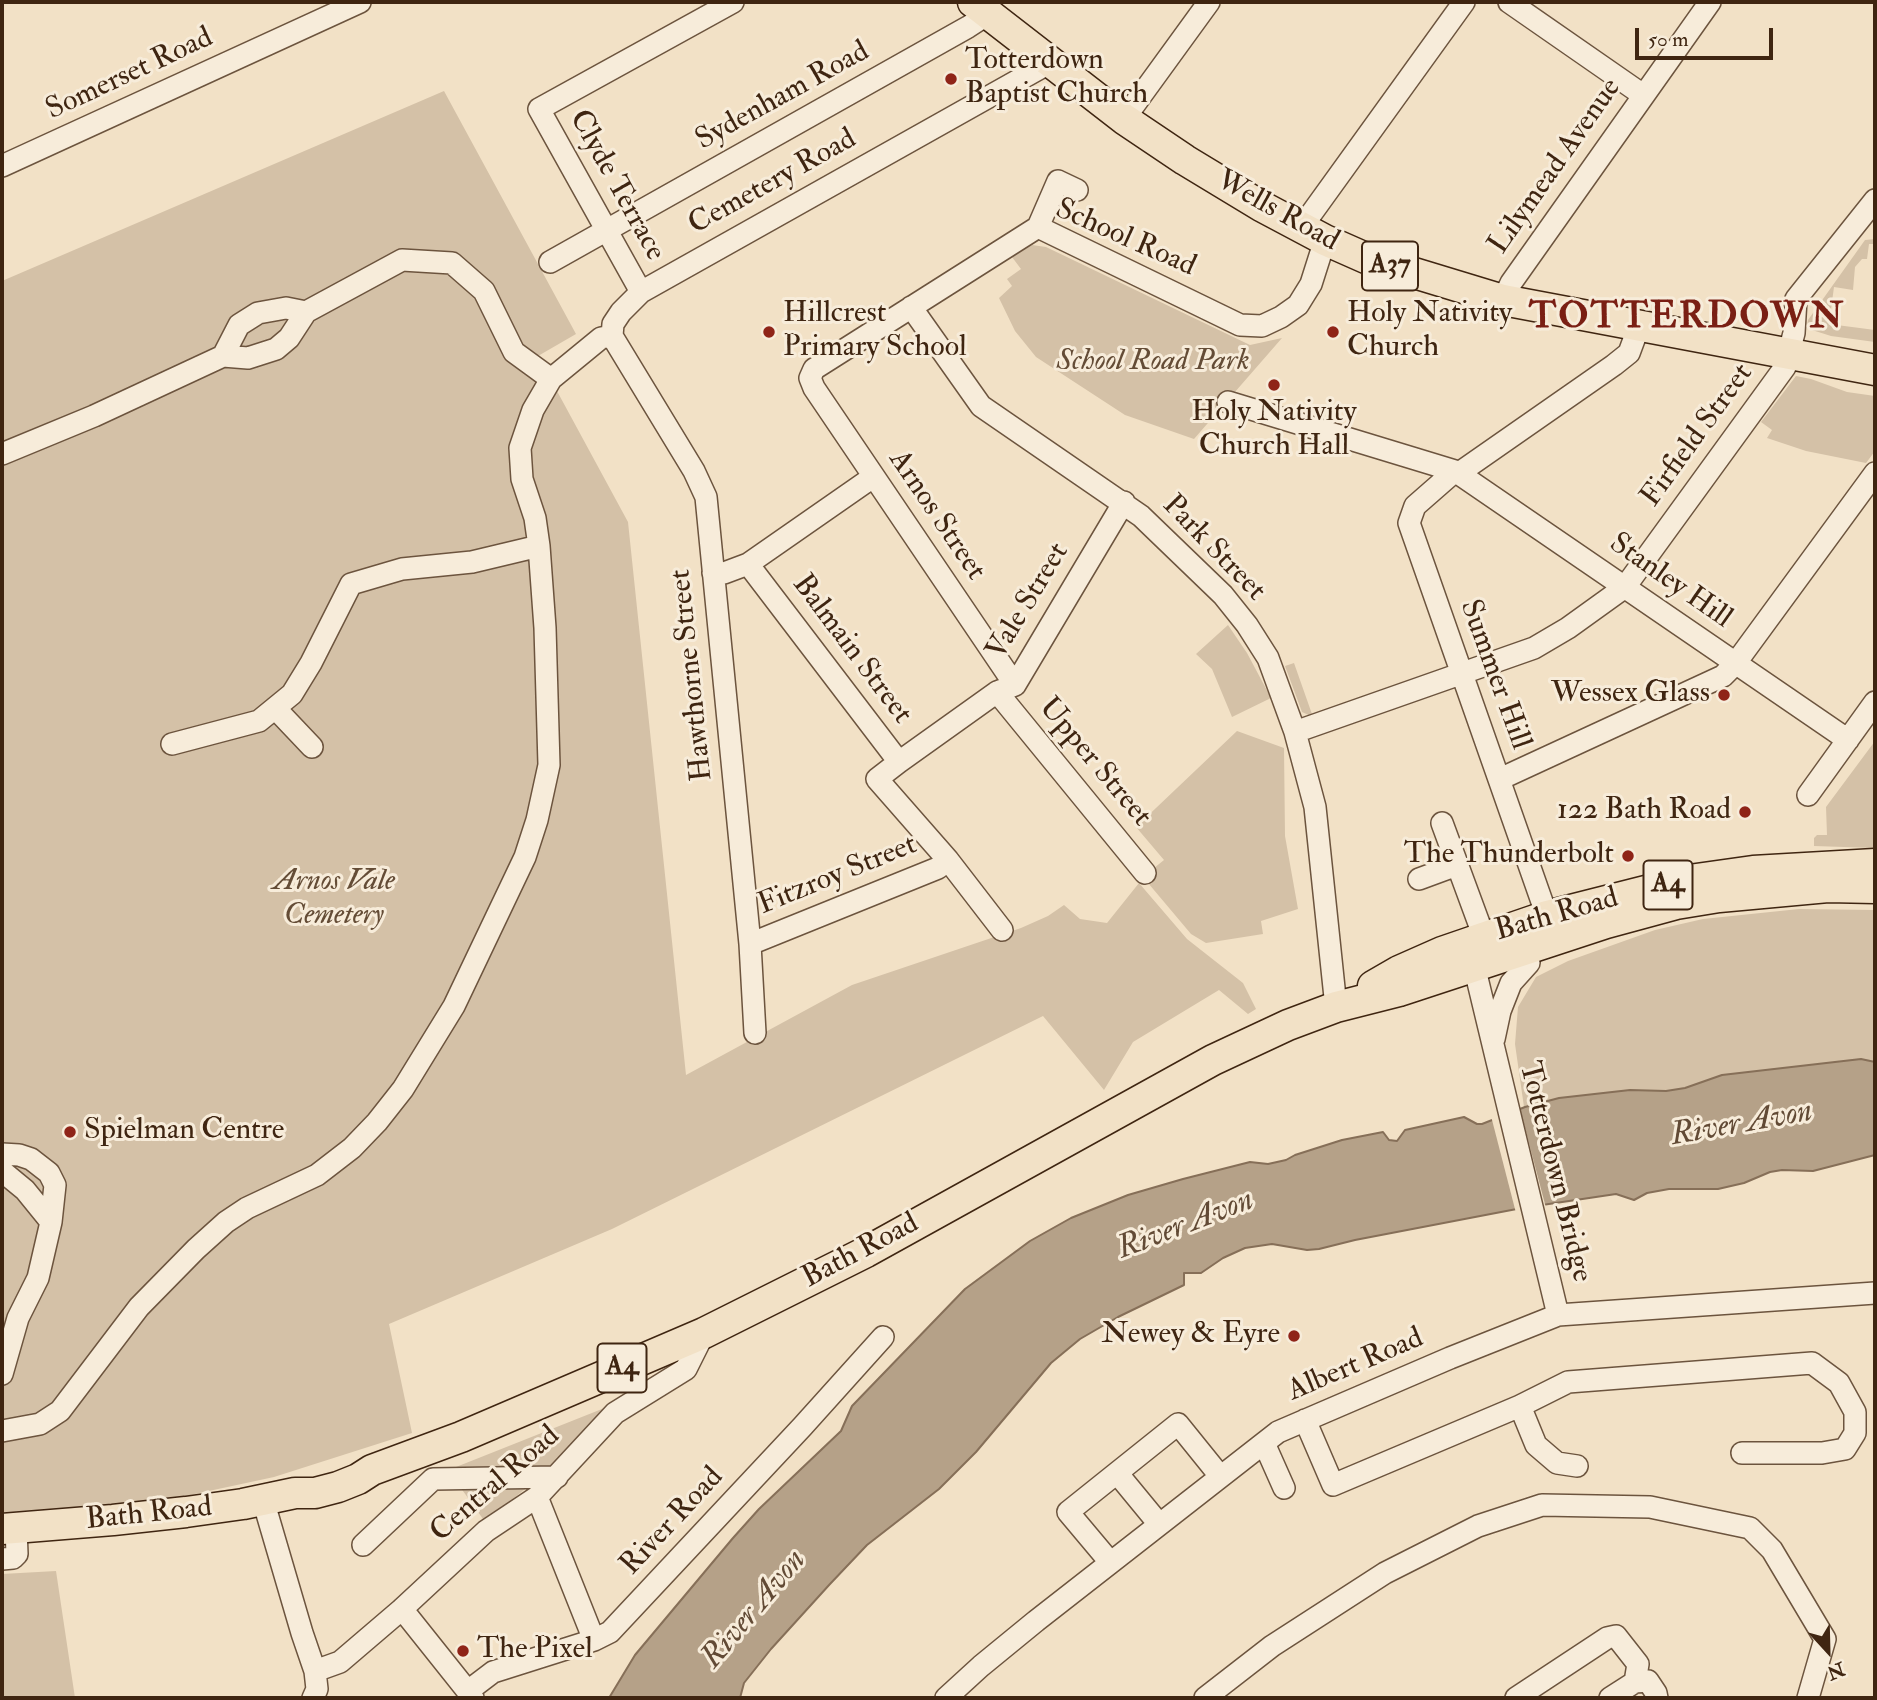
<!DOCTYPE html>
<html>
<head>
<meta charset="utf-8">
<style>
  body { margin:0 }
  #map { position:relative; width:1877px; height:1700px; overflow:hidden; background:#f2e1c6; font-family:"IM FELL Double Pica",serif }
  canvas { display:block }
  .frame { position:absolute; inset:0; border:4px solid #3f2511; pointer-events:none }
  .north { position:absolute; left:1793px; top:1616px; width:70px; height:70px; -webkit-text-stroke:5px #f7ecda; paint-order:stroke; rotate:158deg; font-size:19px; font-weight:700; line-height:28px; text-align:center; color:#3f2511 }
  .north::after { content:''; display:block; margin:auto; width:24px; height:32px; background:#3f2511; clip-path:polygon(50% 0,100% 100%,50% 72%,0 100%) }
  .scale { position:absolute; left:1635px; top:28px; width:138px; height:32px; box-sizing:border-box; border:4px solid #3f2511; border-top:0; padding-left:9px; font-size:21px; line-height:24px; white-space:nowrap; color:#3f2511; -webkit-text-stroke:5px #f7ecda; paint-order:stroke }
</style>
</head>
<body>
<div id="map">
<canvas width="1877" height="1700"></canvas>
<div class="frame"></div>
<div class="north">N</div>
<div class="scale">50 m</div>
</div>
<script>
const context = document.querySelector('canvas').getContext('2d');
context.lineJoin = 'round';
function paint(path, color) { context.fillStyle = color; context.fill(path, 'evenodd'); }
const poly = rows => new Path2D(rows.map(r => 'M' + r).join(''));
function stroke(path, color, width, dash) { context.strokeStyle = color; context.lineWidth = width; context.lineCap = dash ? 'butt' : 'round'; context.setLineDash(dash || []); context.stroke(path); }
function write(font, color, halo, rows, align = 'center') {
  context.font = font + ' "IM FELL Double Pica",serif'; context.lineWidth = 6; context.setLineDash([]); context.textBaseline = 'middle'; context.strokeStyle = halo; context.fillStyle = color; for (const [text, x, y, turn = 0] of rows) {
    context.save(); context.translate(x, y); context.rotate((+turn || 0) * Math.PI / 180); context.textAlign = isNaN(turn) ? turn : align; if (halo) context.strokeText(text, 0, 0); context.fillText(text, 0, 0); context.restore();
  }
}
const green = poly([
  [444,91,576,334,538,356,628,522,686,1075,852,985,1021,928,1048,916,1064,905,1080,919,1107,923,1139,883,1187,939,1243,983,1256,1009,1248,1014,1219,990,1133,1042,1104,1090,1043,1016,612,1229,389,1324,412,1433,274,1477,167,1500,2,1514,2,281],
  [1875,239,1875,244,1869,244,1867,259,1862,259,1855,267,1853,290,1834,287,1829,324,1875,330,1875,342,1831,336,1812,330,1807,326,1808,320,1865,240],
  [1032,245,1046,247,1250,345,1282,338,1194,439,1125,415,1036,357,1015,331,999,298,1012,286,1007,279,1021,269,1012,257],
  [1796,376,1811,379,1847,392,1875,396,1875,451,1866,463,1806,451,1767,438,1772,430,1761,422],
  [1228,625,1247,653,1271,698,1232,717,1212,669,1196,654],
  [1294,663,1313,717,1302,712,1285,666],
  [1237,731,1284,748,1285,836,1298,909,1261,921,1263,934,1206,943,1191,934,1143,877,1164,860,1136,827],
  [1875,741,1875,848,1814,846,1814,838,1817,835,1827,835,1826,807],
  [1799,909,1875,910,1875,1084,1292,1173,609,1698,635,1655,733,1538,759,1509,841,1431,852,1406,965,1289,1030,1241,1088,1211,1128,1195,1183,1179,1250,1162,1268,1164,1286,1160,1295,1155,1342,1140,1383,1132,1389,1140,1397,1141,1405,1130,1464,1117,1477,1124,1482,1124,1524,1107,1515,1044,1518,1007,1536,977,1568,961,1655,930,1703,919],
  [612,1405,556,1464,509,1502,483,1519,458,1484,451,1469],
  [56,1571,75,1698,2,1698,2,1574]
]);
const water = poly([
  [1861,1059,1875,1062,1875,1155,1813,1171,1782,1170,1770,1172,1744,1183,1718,1189,1669,1189,1647,1193,1634,1200,1616,1194,1522,1208,1355,1240,1319,1249,1307,1250,1272,1244,1245,1248,1223,1258,1201,1273,1184,1273,1184,1285,1118,1317,1080,1339,1051,1363,976,1452,939,1489,867,1545,830,1584,771,1649,744,1683,740,1698,609,1698,635,1655,733,1538,759,1509,841,1431,852,1406,965,1289,1030,1241,1071,1218,1128,1195,1183,1179,1250,1162,1268,1164,1286,1160,1295,1155,1342,1140,1383,1132,1389,1140,1397,1141,1405,1130,1464,1117,1477,1124,1482,1124,1525,1107,1559,1098,1630,1090,1666,1091,1685,1088,1722,1075,1861,1059]
]);
const pier = poly([
  [1519,1105,1546,1208,1516,1213,1491,1116]
]);
const minor = poly([
  [1509,2,1643,95],
  [1124,119,1209,2],
  [2,166,360,2],
  [1038,227,1058,181,1077,190],
  [1301,228,1464,2],
  [550,262,968,27,988,14],
  [641,292,539,109,733,2],
  [1503,300,1511,283,1710,2],
  [911,307,981,406,1141,516,1223,595,1247,625,1268,658,1295,732,1315,807,1336,1007],
  [306,312,286,308,258,313,239,325,223,356,248,358,276,349,289,338,306,312,402,260,452,263,484,291,514,352,551,379],
  [612,336,694,471,706,497,750,944,755,1033],
  [612,336,613,324,621,312,641,292,1049,63],
  [1228,402,1455,471,1848,740],
  [2,454,94,416,223,356],
  [1455,471,1415,506,1409,523,1547,916],
  [1459,473,1614,365,1629,353,1639,326],
  [748,564,899,762,877,779,948,860,1002,930],
  [713,573,724,573,748,564,873,477],
  [1015,685,814,388,810,378,814,369,1038,227,1240,325,1262,326,1281,317,1298,305,1311,284,1325,240],
  [997,692,1145,873],
  [275,708,312,747],
  [1295,732,1534,648,1568,628,1625,587,1785,367,1794,333,1796,299,1875,200],
  [172,744,259,721,292,694,311,663,351,584,402,569,472,562,539,546],
  [899,762,997,692,1015,685,1124,502],
  [1500,779,1723,676,1735,664,1875,473],
  [1808,795,1875,702],
  [1442,823,1484,937],
  [1419,879,1457,865],
  [750,944,938,868,948,860],
  [1471,953,1558,1315],
  [1494,1039,1500,1011,1511,983,1529,963],
  [2,1154,19,1155,31,1159,49,1173,55,1185,51,1222],
  [2,1171,25,1190,51,1222,38,1278,18,1318,2,1374],
  [1305,1420,1333,1485,1520,1406],
  [2,1431,40,1424,60,1411,139,1307,196,1249,226,1222,247,1208,317,1175,352,1148,377,1122,403,1089,454,1006,525,857,537,820,549,765,545,628,539,546,535,518,522,479,520,448,533,410,551,379,601,338,612,336],
  [1264,1443,1284,1488],
  [1577,1466,1557,1463,1536,1445,1520,1406,1568,1382,1812,1363,1839,1383,1855,1412,1855,1433,1845,1449,1822,1453,1742,1453],
  [1117,1473,1159,1524],
  [537,1497,594,1640],
  [263,1500,302,1633,315,1671,317,1689,313,1698],
  [363,1545,433,1479,557,1477],
  [2,1559,13,1558,17,1554,16,1528],
  [1110,1562,1068,1512,1178,1424,1220,1476],
  [402,1609,473,1698],
  [315,1671,340,1662,402,1609,486,1531,537,1497,615,1413,686,1369,704,1333],
  [468,1691,493,1672,594,1640,610,1632,802,1427,883,1337],
  [946,1698,981,1666,1036,1621,1278,1432,1450,1358,1558,1315,1875,1293],
  [1205,1698,1272,1646,1385,1573,1478,1526,1542,1505,1650,1507,1750,1528,1772,1550,1825,1639,1808,1698],
  [1516,1698,1607,1638,1616,1636,1638,1664,1635,1682],
  [1610,1698,1635,1682,1648,1681,1656,1693,1657,1698]
]);
const highway = poly([
  [973,2,1124,119,1185,160,1261,206,1325,240,1368,259,1503,300,1875,370],
  [1373,986,1399,971,1442,952,1547,916,1689,880,1753,871,1875,864],
  [2,1529,113,1520,186,1512,243,1504,295,1493,315,1493,338,1487,358,1479,372,1470,461,1437,704,1333,866,1252,1213,1060,1288,1025,1336,1007,1399,991,1606,923,1676,904,1719,897,1828,887,1875,888]
]);
const markers = [
  [951,79,7,"#8f2418"],
  [769,332,7,"#8f2418"],
  [1333,332,7,"#8f2418"],
  [1274,385,7,"#8f2418"],
  [1724,695,7,"#8f2418"],
  [1745,812,7,"#8f2418"],
  [1628,856,7,"#8f2418"],
  [70,1132,7,"#8f2418"],
  [1294,1336,7,"#8f2418"],
  [463,1651,7,"#8f2418"]
];
const shields = [
  [1390,266,56],
  [1668,885,49],
  [622,1368,49]
];
const shieldNames = [
  ["A37",1390,266],
  ["A4",1668,885],
  ["A4",622,1368]
];
const poiNames = [
  ["Totterdown",965,62],
  ["Baptist Church",965,96],
  ["Hillcrest",783,315],
  ["Primary School",783,349],
  ["Holy Nativity",1347,315],
  ["Church",1347,349],
  ["Holy Nativity",1274,414,"center"],
  ["Church Hall",1274,448,"center"],
  ["Wessex Glass",1710,695,"right"],
  ["122 Bath Road",1731,812,"right"],
  ["The Thunderbolt",1614,856,"right"],
  ["Spielman Centre",84,1132],
  ["Newey & Eyre",1280,1336,"right"],
  ["The Pixel",477,1651]
];
const streetNames = [
  ["Somerset Road",130,75,-25],
  ["Sydenham Road",783,97,-29],
  ["Lilymead Avenue",1556,167,-55],
  ["Cemetery Road",773,183,-29],
  ["Clyde Terrace",616,186,61],
  ["Wells Road",1277,212,29],
  ["School Road",1125,239,24],
  ["Firfield Street",1698,436,-54],
  ["Arnos Street",936,516,56],
  ["Park Street",1213,549,46],
  ["Stanley Hill",1670,582,35],
  ["Vale Street",1029,602,-59],
  ["Balmain Street",851,650,53],
  ["Hawthorne Street",693,675,-96],
  ["Summer Hill",1494,675,70],
  ["Upper Street",1094,763,50],
  ["Fitzroy Street",838,876,-22],
  ["Bath Road",1557,916,-16],
  ["Totterdown Bridge",1554,1172,76],
  ["Bath Road",861,1252,-28],
  ["Albert Road",1356,1366,-23],
  ["Central Road",496,1485,-41],
  ["Bath Road",149,1515,-6],
  ["River Road",673,1522,-47]
];
const parkNames = [
  ["School Road Park",1153,363],
  ["Arnos Vale",334,883],
  ["Cemetery",334,917]
];
const waterNames = [
  ["River Avon",1742,1125,-10],
  ["River Avon",1186,1226,-21],
  ["River Avon",755,1610,-50]
];
const districtNames = [
  ["TOTTERDOWN",1687,319]
];
paint(green, '#d4c1a7');
paint(water, '#b5a188');
stroke(water, '#866f58', 2);
paint(pier, '#f2e1c6');
stroke(minor, '#6c543e', 24);
stroke(highway, '#3f2511', 33);
stroke(minor, '#f7ecda', 21);
stroke(highway, '#f2e1c6', 30);
for (const [x, y, r, color] of markers) { const dot = new Path2D(); dot.arc(x, y, r, 0, 2 * Math.PI); context.fillStyle = color; context.fill(dot); stroke(dot, '#f7ecda', 2.5); }
for (const [x, y, w] of shields) { const box = new Path2D(); box.roundRect(x - w / 2, y - 24.5, w, 49, 5); context.fillStyle = '#f7ecda'; context.fill(box); stroke(box, '#3f2511', 2); }
write('bold 28px', '#3f2511', null, shieldNames);
write('30px', '#3f2511', '#f7ecda', poiNames, 'left');
write('30px', '#3f2511', '#f7ecda', streetNames);
write('italic 30px', '#644c36', '#f7ecda', parkNames);
write('italic 32px', '#624a35', '#f7ecda', waterNames);
context.letterSpacing = '2px';
write('bold 37px', '#7a1f14', '#f7ecda', districtNames);
context.letterSpacing = '0px';
</script>
</body>
</html>
